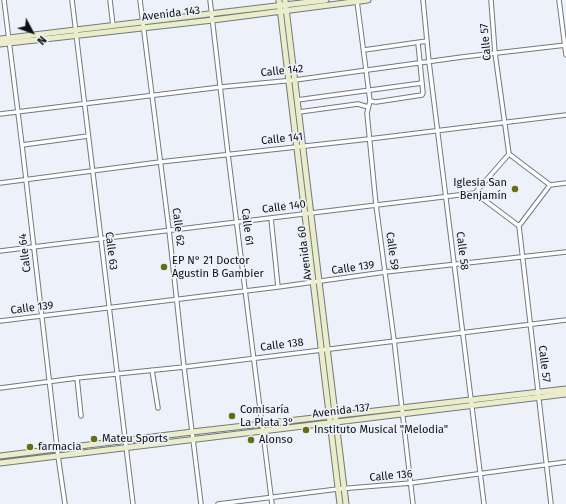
<!DOCTYPE html>
<html>
<head>
<meta charset="utf-8">
<style>
  body { margin:0 }
  #map { position:relative; width:566px; height:504px; overflow:hidden; background:#edf1f9; font-family:"Fira Sans",sans-serif }
  canvas { display:block }
  .north { position:absolute; left:12px; top:12px; width:40px; height:40px; -webkit-text-stroke:3px #edf1f9; paint-order:stroke; rotate:131deg; font-size:11px; font-weight:700; line-height:16px; text-align:center; color:#0e1012 }
  .north::after { content:''; display:block; margin:auto; width:14px; height:18px; background:#0e1012; clip-path:polygon(50% 0,100% 100%,50% 72%,0 100%) }
</style>
</head>
<body>
<div id="map">
<canvas width="566" height="504"></canvas>
<div class="north">N</div>
</div>
<script>
const context = document.querySelector('canvas').getContext('2d');
context.lineJoin = 'round';
const poly = rows => new Path2D(rows.map(r => 'M' + r).join(''));
function stroke(path, color, width, dash) { context.strokeStyle = color; context.lineWidth = width; context.lineCap = dash ? 'butt' : 'round'; context.setLineDash(dash || []); context.stroke(path); }
function write(font, color, halo, rows, align = 'center') {
  context.font = font + ' "Fira Sans",sans-serif'; context.lineWidth = 3.5; context.setLineDash([]); context.textBaseline = 'middle'; context.strokeStyle = halo; context.fillStyle = color; for (const [text, x, y, turn = 0] of rows) {
    context.save(); context.translate(x, y); context.rotate((+turn || 0) * Math.PI / 180); context.textAlign = isNaN(turn) ? turn : align; if (halo) context.strokeText(text, 0, 0); context.fillText(text, 0, 0); context.restore();
  }
}
const street = poly([
  [4,0,22,145,58,456,65,504],
  [72,0,133,504],
  [110,0,113,26],
  [140,0,169,230,184,367,201,504],
  [210,0,228,154,272,504],
  [423,0,429,62,484,504],
  [491,0,495,53,509,154],
  [559,0,566,55],
  [357,1,370,101,367,113,376,205,394,340,413,504],
  [364,50,427,41],
  [297,100,422,83],
  [370,101,376,102,422,95,423,93,418,43],
  [299,112,358,104,368,107],
  [0,114,221,87,295,80,462,57,566,45],
  [22,145,88,136],
  [0,183,160,162,369,139,566,115],
  [550,185,566,183],
  [475,193,509,154,550,185],
  [475,193,519,226],
  [271,218,278,287],
  [519,226,551,504],
  [519,226,550,185],
  [0,251,475,193],
  [0,321,278,287,385,272,566,252],
  [152,370,158,408],
  [77,378,81,416],
  [0,388,77,378,184,367,566,320],
  [218,504,338,489,411,483,566,462]
]);
const secondary = poly([
  [279,0,340,504],
  [285,0,346,504],
  [0,39,326,0],
  [0,44,213,20,368,0],
  [0,456,192,432,566,389],
  [0,463,566,394]
]);
const markers = [
  [515,189,4,"#656e16"],
  [164,267,4,"#656e16"],
  [232,416,4,"#656e16"],
  [306,430,4,"#656e16"],
  [94,439,4,"#656e16"],
  [251,440,4,"#656e16"],
  [30,447,4,"#656e16"]
];
const streetNames = [
  ["Avenida 143",171,14,-7],
  ["Calle 57",486,42,-95],
  ["Calle 142",282,71,-6],
  ["Calle 141",282,139,-6],
  ["Calle 140",284,207,-7],
  ["Calle 62",178,227,83],
  ["Calle 61",247,227,83],
  ["Calle 63",111,251,83],
  ["Calle 59",392,251,82],
  ["Calle 58",462,251,83],
  ["Calle 64",25,253,-97],
  ["Avenida 60",305,253,-97],
  ["Calle 139",353,268,-8],
  ["Calle 139",32,308,-7],
  ["Calle 138",282,345,-7],
  ["Calle 57",544,364,83],
  ["Avenida 137",341,411,-7],
  ["Calle 136",391,476,-5]
];
const poiNames = [
  ["Iglesia San",507,183,"right"],
  ["Benjamín",507,196,"right"],
  ["EP N° 21 Doctor",172,261],
  ["Agustin B Gambier",172,274],
  ["Comisaría",240,410],
  ["La Plata 3°",240,423],
  ["Instituto Musical \"Melodia\"",314,430],
  ["Mateu Sports",102,439],
  ["Alonso",259,440],
  ["farmacia",38,447]
];
stroke(street, '#74787e', 5.5);
stroke(secondary, '#74787e', 7);
stroke(street, '#fff', 3.5);
stroke(secondary, '#e9edca', 5);
for (const [x, y, r, color] of markers) { const dot = new Path2D(); dot.arc(x, y, r, 0, 2 * Math.PI); context.fillStyle = color; context.fill(dot); stroke(dot, '#edf1f9', 1.5); }
write('11px', '#0e1012', '#edf1f9', streetNames);
write('11px', '#0e1012', '#edf1f9', poiNames, 'left');
</script>
</body>
</html>
